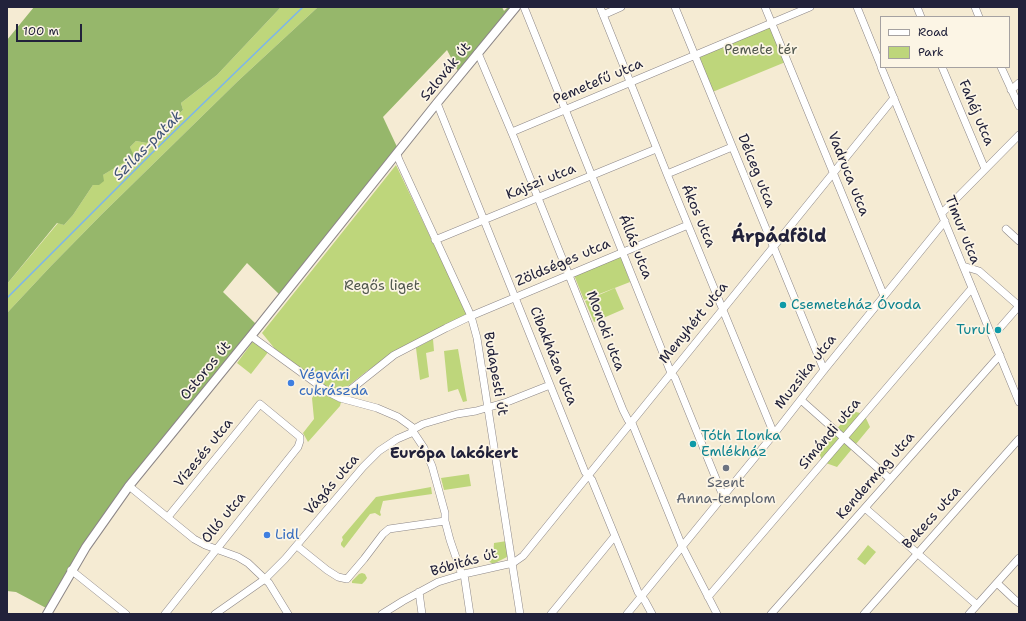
<!DOCTYPE html>
<html>
<head>
<meta charset="utf-8">
<style>
  body { margin:0 }
  #map { position:relative; width:1026px; height:621px; overflow:hidden; background:#f5ebd3; font-family:"Shantell Sans",sans-serif }
  canvas { display:block }
  .frame { position:absolute; inset:0; border:8px solid #22223b; pointer-events:none }
  .legend { position:absolute; left:880px; top:16px; width:130px; height:52px; box-sizing:border-box; background:#fcf5e5; border:1px solid #a5a1a1; margin:0; padding:5px 7px; list-style:none; font-size:12px; color:#22223b }
  .legend li { display:flex; align-items:center; gap:8px; height:20px }
  .legend b { width:20px; border:1px solid #a5a1a1 }
  .scale { position:absolute; left:16px; top:24px; width:66px; height:18px; box-sizing:border-box; border:2px solid #22223b; border-top:0; padding-left:5px; font-size:12px; line-height:14px; white-space:nowrap; color:#22223b; -webkit-text-stroke:3px #fcf5e5; paint-order:stroke }
</style>
</head>
<body>
<div id="map">
<canvas width="1026" height="621"></canvas>
<div class="frame"></div>
<ul class="legend">
<li><b style="height:5px;background:#fff"></b>Road</li>
<li><b style="height:11px;background:#bed67b"></b>Park</li>
</ul>
<div class="scale">100 m</div>
</div>
<script>
const context = document.querySelector('canvas').getContext('2d');
context.lineJoin = 'round';
function paint(path, color) { context.fillStyle = color; context.fill(path, 'evenodd'); }
const poly = rows => new Path2D(rows.map(r => 'M' + r).join(''));
function stroke(path, color, width, dash) { context.strokeStyle = color; context.lineWidth = width; context.lineCap = dash ? 'butt' : 'round'; context.setLineDash(dash || []); context.stroke(path); }
function write(font, color, halo, rows, align = 'center') {
  context.font = font + ' "Shantell Sans",sans-serif'; context.lineWidth = 3.5; context.setLineDash([]); context.textBaseline = 'middle'; context.strokeStyle = halo; context.fillStyle = color; for (const [text, x, y, turn = 0] of rows) {
    context.save(); context.translate(x, y); context.rotate((+turn || 0) * Math.PI / 180); context.textAlign = isNaN(turn) ? turn : align; if (halo) context.strokeText(text, 0, 0); context.fillText(text, 0, 0); context.restore();
  }
}
const green = poly([
  [281,7,318,7,238,81,102,214,50,267,7,313,7,284,58,223,64,225,73,215,93,185,103,175,133,156,130,147,136,141,147,143,183,110,181,103,217,75],
  [772,23,788,61,710,93,695,55],
  [396,165,468,316,393,354,367,371,338,394,321,383,275,349,262,333],
  [621,256,630,282,584,300,574,275],
  [615,288,624,309,594,322,585,301],
  [433,339,434,351,426,353,429,377,420,380,416,348],
  [254,340,269,351,251,374,237,363],
  [458,349,467,401,463,402,458,389,448,392,444,351],
  [319,388,341,402,340,406,308,442,303,433,314,419,312,398],
  [852,411,864,414,870,427,837,467,823,462,818,451],
  [469,474,471,486,444,490,441,478],
  [431,487,432,494,383,501,380,512,381,515,380,516,375,513,370,514,344,548,341,545,341,543,343,540,342,537,376,497],
  [507,541,509,556,493,564,488,561,493,556,494,543],
  [868,545,876,552,865,565,857,559],
  [362,573,365,574,367,578,365,581,362,584,352,583,352,581,359,574]
]);
const forest = poly([
  [34,7,281,7,217,75,181,103,183,110,147,143,136,141,130,147,134,156,103,175,104,181,99,185,93,185,73,215,64,225,57,223,7,284,7,40],
  [318,7,502,7,504,11,508,7,513,7,459,73,447,50,383,117,398,149,281,296,247,263,223,292,257,325,128,485,48,609,16,592,7,591,7,313,50,267,102,214,238,81]
]);
const stream = poly([
  [7,298,152,153,303,7]
]);
const minor = poly([
  [524,7,671,373,675,378,723,496],
  [600,7,667,174,774,434],
  [675,7,824,370],
  [765,7,884,296],
  [857,7,881,66],
  [917,7,921,17],
  [975,7,979,17],
  [603,15,621,7],
  [478,53,514,138,623,410,628,420,632,423,682,546,717,614],
  [881,67,1019,402],
  [942,67,985,169],
  [1001,67,1019,106],
  [1011,90,1019,83],
  [437,103,585,472,592,480,638,592,645,601,652,614],
  [512,132,810,7],
  [397,154,399,160,471,316,477,338,520,614],
  [667,174,732,147],
  [942,213,1019,135],
  [1006,229,1019,241],
  [435,240,656,149],
  [963,266,979,271,1019,306],
  [999,329,1019,306],
  [251,336,328,392,340,398,377,408,398,417,412,427,412,430,424,448,432,466,445,513,445,521,450,540,462,575],
  [340,398,394,355,446,328,471,316,688,225],
  [801,400,890,479],
  [129,486,194,539,205,545,238,557,248,563,269,583,288,614],
  [865,508,977,605],
  [297,546,327,570,338,577,347,579,364,559,383,534,389,529,445,521],
  [71,570,126,614],
  [464,574,470,614],
  [997,583,1015,600,1019,603],
  [419,592,422,614],
  [708,597,972,288],
  [165,614,298,447,300,441,300,437,260,404,168,517],
  [215,614,265,579,285,559,363,467,379,451,397,439,411,433,412,430,423,424,457,414,476,411,507,402,550,385],
  [382,614,403,601,438,582,464,574,513,563,523,556,894,98],
  [551,614,614,537],
  [627,614,774,434,824,370,945,221],
  [771,614,1000,355],
  [864,614,1019,439],
  [969,614,1019,558]
]);
const major = poly([
  [47,614,86,547,129,486,251,336,437,103,516,7]
]);
const markers = [
  [783,305,4,"#0f9aa8"],
  [998,330,4,"#0f9aa8"],
  [291,383,4,"#3f7fe0"],
  [693,444,4,"#0f9aa8"],
  [726,468,4,"#6b7280"],
  [267,535,4,"#3f7fe0"]
];
const parkNames = [
  ["Pemete tér",761,50],
  ["Regős liget",382,286]
];
const streetNames = [
  ["Szlovák út",446,72,-51],
  ["Pemetefű utca",598,82,-23],
  ["Fahéj utca",976,113,67],
  ["Délceg utca",756,171,68],
  ["Vadruca utca",848,174,68],
  ["Kajszi utca",541,182,-22],
  ["Ákos utca",698,216,67],
  ["Timur utca",962,230,68],
  ["Állás utca",635,247,68],
  ["Zöldséges utca",563,263,-23],
  ["Menyhért utca",694,323,-51],
  ["Monoki utca",605,331,69],
  ["Cibakháza utca",553,356,68],
  ["Ostoros út",206,371,-51],
  ["Muzsika utca",806,372,-52],
  ["Budapesti út",495,374,80],
  ["Simándi utca",830,434,-50],
  ["Vízesés utca",204,453,-51],
  ["Kendermag utca",876,476,-49],
  ["Vágás utca",332,485,-49],
  ["Olló utca",224,518,-51],
  ["Bekecs utca",932,518,-48],
  ["Bóbitás út",464,563,-16]
];
const cultureNames = [
  ["Csemeteház Óvoda",791,305],
  ["Turul",990,330,"right"],
  ["Tóth Ilonka",701,436],
  ["Emlékház",701,452]
];
const shopNames = [
  ["Végvári",299,375],
  ["cukrászda",299,391],
  ["Lidl",275,535]
];
const worshipNames = [
  ["Szent",726,483],
  ["Anna-templom",726,499]
];
const waterNames = [
  ["Szilas-patak",148,146,-45]
];
const neighbourhoodNames = [
  ["Európa lakókert",454,454]
];
const districtNames = [
  ["Árpádföld",779,237]
];
paint(green, '#bed67b');
paint(forest, '#96b76b');
stroke(stream, '#7cb5ec', 1.5);
stroke(minor, '#8c8687', 8);
stroke(major, '#8c8687', 10);
stroke(minor, '#fff', 7);
stroke(major, '#fff', 8);
for (const [x, y, r, color] of markers) { const dot = new Path2D(); dot.arc(x, y, r, 0, 2 * Math.PI); context.fillStyle = color; context.fill(dot); stroke(dot, '#fcf5e5', 1.5); }
write('14px', '#51584e', '#fcf5e5', parkNames);
write('14px', '#22223b', '#fcf5e5', streetNames);
write('14px', '#0d838f', '#fcf5e5', cultureNames, 'left');
write('14px', '#366cbe', '#fcf5e5', shopNames, 'left');
write('14px', '#5b616d', '#fcf5e5', worshipNames);
write('italic 15px', '#425579', '#fcf5e5', waterNames);
write('bold 15px', '#22223b', '#fcf5e5', neighbourhoodNames);
write('bold 18px', '#22223b', '#fcf5e5', districtNames);
</script>
</body>
</html>
